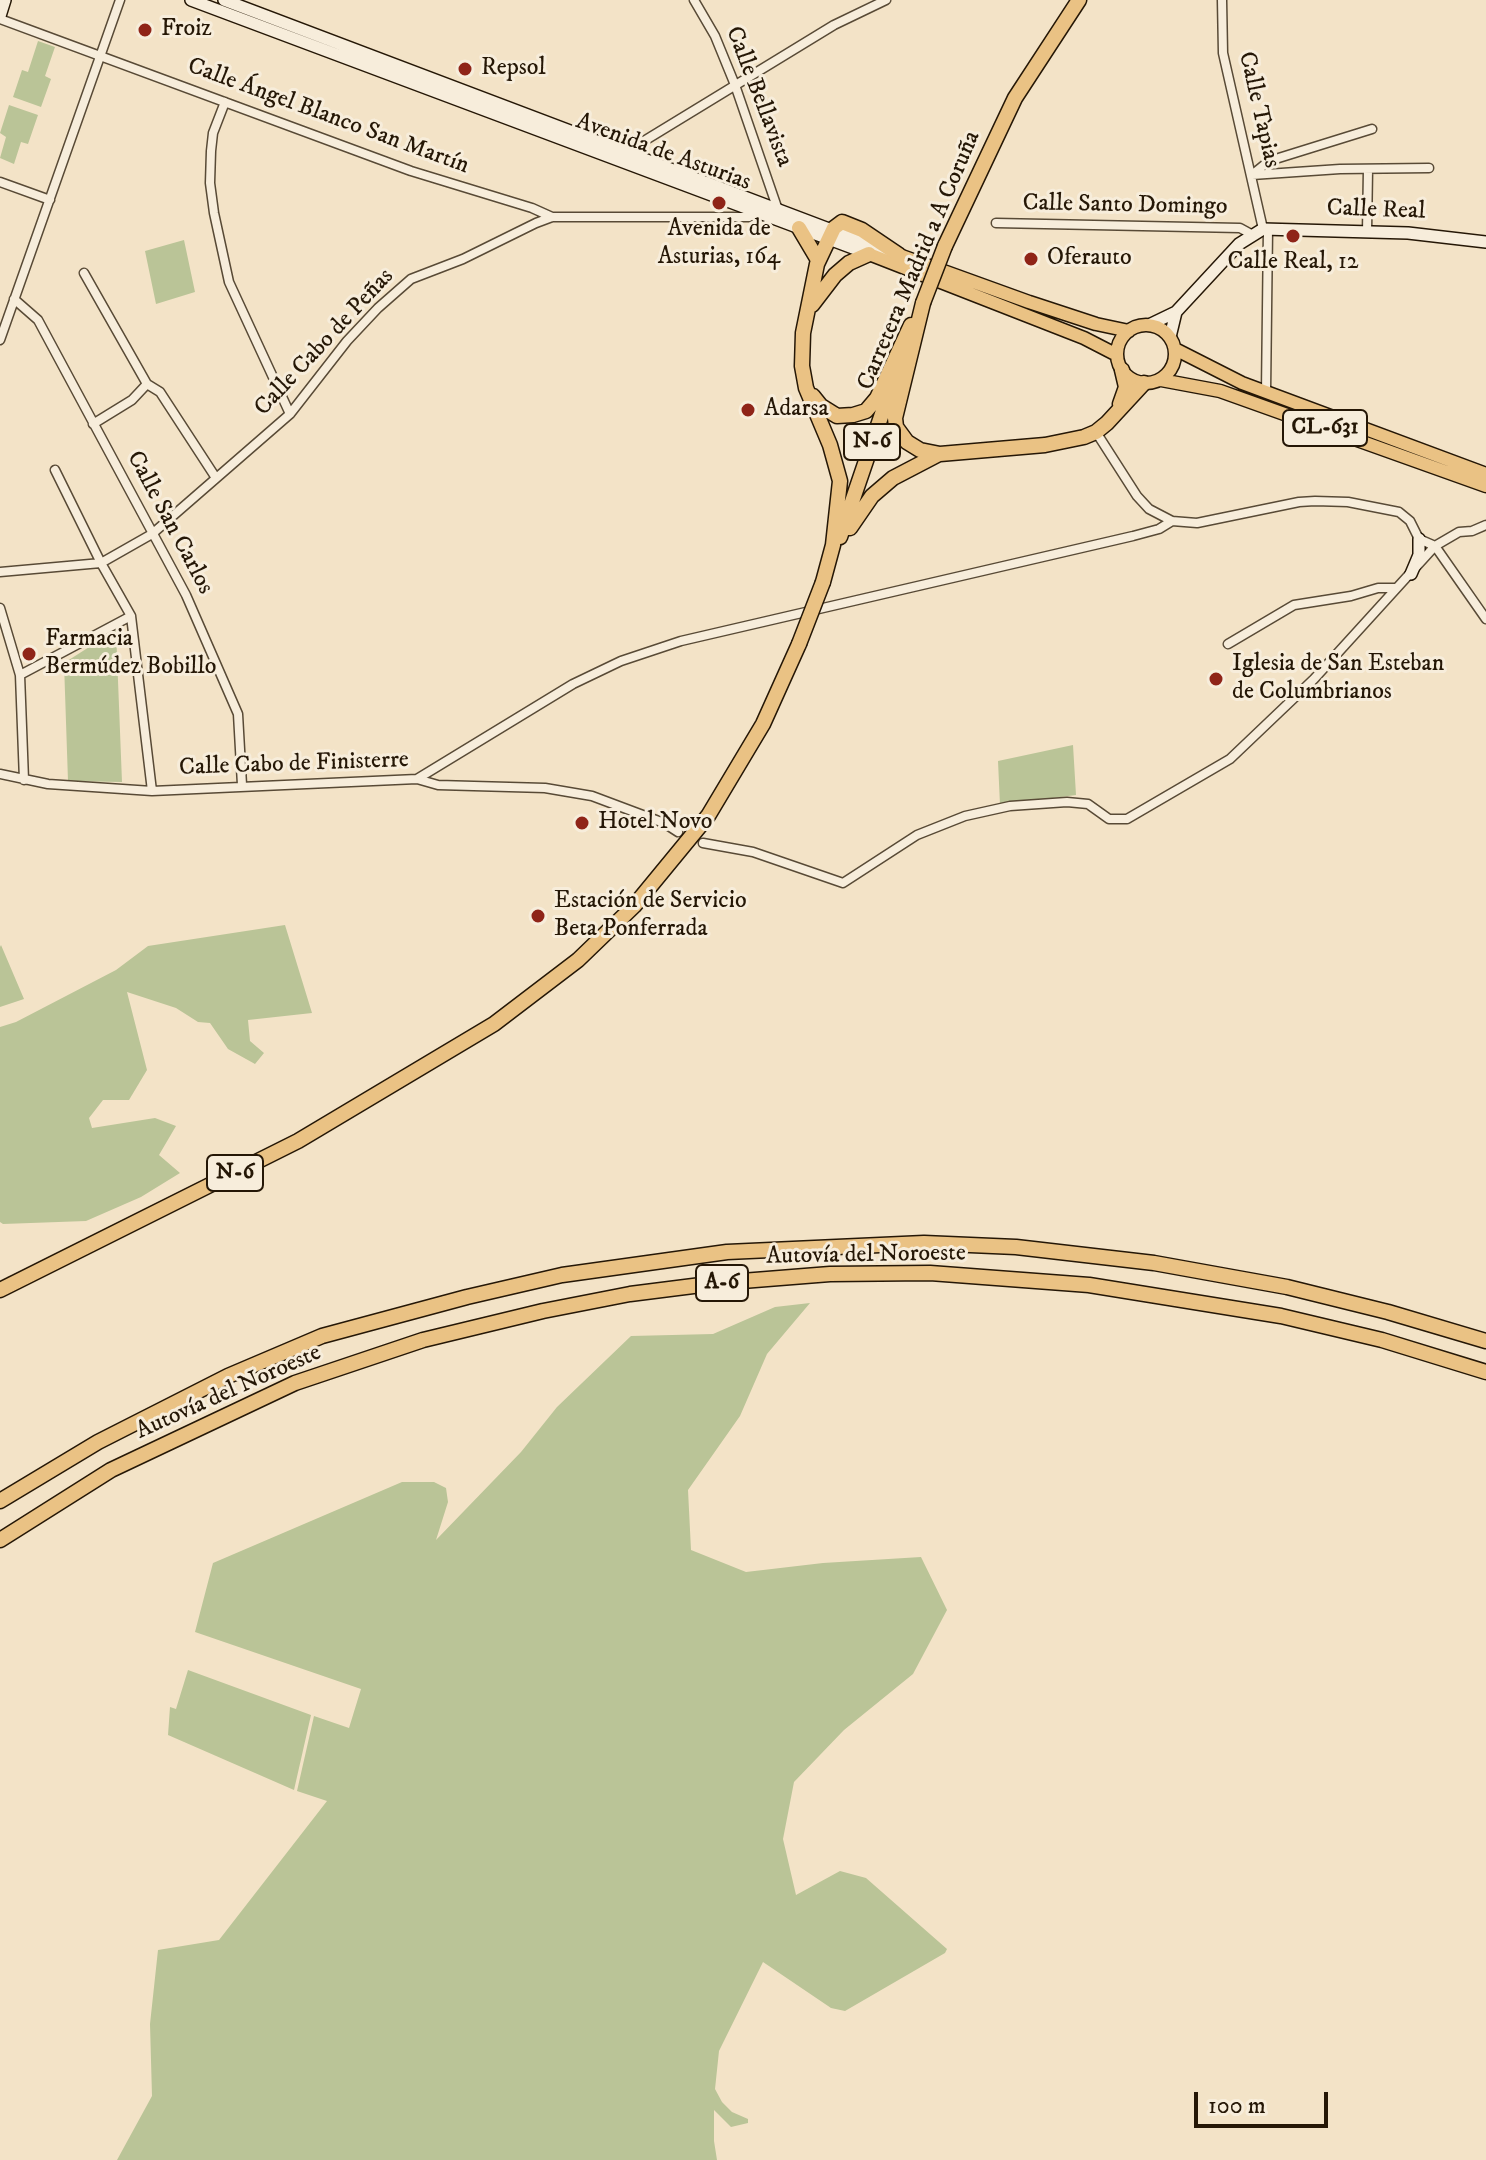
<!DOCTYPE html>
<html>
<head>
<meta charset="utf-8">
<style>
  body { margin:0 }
  #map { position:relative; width:1486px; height:2160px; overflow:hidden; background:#f3e3c7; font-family:"IM FELL DW Pica",serif }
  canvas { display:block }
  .scale { position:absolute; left:1194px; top:2092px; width:134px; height:36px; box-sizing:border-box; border:4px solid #251706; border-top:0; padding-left:10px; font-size:24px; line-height:28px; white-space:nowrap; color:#251706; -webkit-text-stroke:6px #f7eddb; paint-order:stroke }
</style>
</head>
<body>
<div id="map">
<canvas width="1486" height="2160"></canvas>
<div class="scale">100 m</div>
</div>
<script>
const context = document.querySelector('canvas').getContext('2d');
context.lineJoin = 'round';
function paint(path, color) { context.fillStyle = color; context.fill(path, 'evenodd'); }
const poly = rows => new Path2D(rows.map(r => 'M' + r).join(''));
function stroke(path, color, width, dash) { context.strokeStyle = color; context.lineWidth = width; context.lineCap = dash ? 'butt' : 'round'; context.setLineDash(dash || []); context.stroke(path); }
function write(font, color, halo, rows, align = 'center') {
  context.font = font + ' "IM FELL DW Pica",serif'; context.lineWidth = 6; context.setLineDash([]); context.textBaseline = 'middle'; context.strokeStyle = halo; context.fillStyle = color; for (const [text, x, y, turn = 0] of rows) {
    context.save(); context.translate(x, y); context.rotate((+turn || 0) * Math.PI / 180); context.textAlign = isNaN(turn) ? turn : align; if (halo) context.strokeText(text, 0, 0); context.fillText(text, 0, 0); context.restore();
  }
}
const green = poly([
  [38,41,55,47,45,76,51,79,41,107,13,97,22,70,28,72],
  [9,105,38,115,28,144,21,142,14,164,0,158,6,137,0,133],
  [184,240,195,292,156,304,145,251],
  [116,630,122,782,68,781,64,663],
  [1073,745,1076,795,1000,805,998,761],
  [285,925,312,1013,248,1020,250,1041,264,1053,255,1064,228,1049,210,1023,198,1022,176,1008,127,992,147,1070,129,1100,103,1100,89,1118,92,1128,155,1118,176,1126,159,1155,180,1173,141,1197,86,1221,3,1224,0,1222,0,1027,16,1022,116,970,148,946],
  [1,945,24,999,0,1007,0,947],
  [810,1303,767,1354,740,1416,688,1490,691,1550,746,1572,823,1563,921,1557,947,1610,913,1674,844,1730,794,1782,783,1839,796,1895,840,1871,866,1878,947,1949,945,1953,845,2011,831,2008,763,1962,719,2051,715,2089,722,2102,732,2112,748,2119,748,2123,731,2127,714,2110,714,2141,717,2160,117,2160,152,2096,150,2024,158,1950,219,1940,327,1801,297,1791,314,1716,349,1728,361,1689,195,1632,213,1563,402,1482,434,1482,446,1488,448,1502,436,1540,521,1452,557,1407,631,1336,713,1334,775,1307],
  [188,1670,311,1715,294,1790,168,1735,170,1707,176,1709]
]);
const street = poly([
  [694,0,715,36,735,85,778,210],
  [1222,0,1223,53,1263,229],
  [0,19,411,171,532,208,552,217],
  [225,102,213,133,211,151,210,183,214,213,229,282,290,414],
  [626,152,834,25,886,0],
  [1253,174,1269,161,1372,129],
  [1252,175,1340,169,1429,168],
  [0,182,50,200],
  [996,223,1240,228,1251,234],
  [1367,232,1368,169],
  [84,273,147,384,160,392,216,478],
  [14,299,38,320,186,595,238,714,242,785],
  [0,340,120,0],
  [1266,392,1268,229],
  [93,424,132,400,147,384],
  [1096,432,1137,496,1149,509,1172,521,1197,523,1299,502,1315,501,1348,502,1399,512,1410,521,1419,539,1435,546,1486,619],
  [55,470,101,563,131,616,152,791],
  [0,572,101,563,152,534,290,414,347,341,378,308,411,279,463,259,536,223,552,217,749,217,758,212],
  [0,608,20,675,24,780],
  [1228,644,1294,605,1351,596,1378,588,1396,588],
  [20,675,131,616],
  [0,774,48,784,152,791,417,779,438,785,545,788,592,796,664,823,678,832],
  [417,779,573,684,621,661,681,641,1133,536,1159,529,1172,521],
  [703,843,753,852,843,883,917,835,965,816,1010,806,1067,802,1088,804,1109,819,1127,819,1230,759,1314,679,1435,546,1459,532,1472,531,1486,525]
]);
const secondary = poly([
  [191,0,869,254],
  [224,0,887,251],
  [0,16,5,0],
  [1149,325,1176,312,1239,244,1263,229,1408,233,1486,242],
  [1170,337,1176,312],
  [1411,574,1419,555,1419,539]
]);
const primary = poly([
  [869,254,1084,338,1117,355],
  [899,255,1029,302,1096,324,1129,331],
  '1117 354a29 29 0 1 1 58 0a29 29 0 1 1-58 0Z',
  [1175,349,1242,383,1486,474],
  [1161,380,1220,391,1486,486]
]);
const highway = poly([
  [799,228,818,260],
  [945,246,1015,98,1079,0],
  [923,303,895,418,896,427,907,442,920,450,940,454,1045,445,1084,437,1096,432,1107,423,1144,383],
  [812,305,835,275,849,263,869,254],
  [813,396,821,406,837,416,853,415,866,411,877,398,911,325],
  [1120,404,1126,387,1122,370],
  [850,528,872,496,893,478,939,454],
  [840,537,899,364],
  [823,582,833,545,840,481,830,445,806,388,802,366,803,333,817,264,834,228,842,222,862,230,899,255],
  [0,1290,298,1141,494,1024,578,960,634,906,708,816,763,724,799,644],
  [0,1501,98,1442,228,1376,322,1336,467,1297,562,1275,727,1252,924,1243,1016,1247,1154,1263,1287,1287,1388,1312,1486,1341],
  [0,1540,111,1470,295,1383,423,1340,543,1311,630,1294,717,1283,830,1274,930,1273,1089,1285,1281,1316,1382,1340,1486,1372]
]);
const highwayBridge = poly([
  [923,303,945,246],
  [799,644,823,582]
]);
const markers = [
  [145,30,8,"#8f2418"],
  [465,69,8,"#8f2418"],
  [719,203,8,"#8f2418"],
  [1293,236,8,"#8f2418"],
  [1031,259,8,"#8f2418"],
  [748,410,8,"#8f2418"],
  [29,654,8,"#8f2418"],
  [1216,679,8,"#8f2418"],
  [582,823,8,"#8f2418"],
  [538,916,8,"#8f2418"]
];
const shields = [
  [1325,428,84],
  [872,442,56],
  [235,1173,56],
  [722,1283,52]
];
const shieldNames = [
  ["CL-631",1325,428],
  ["N-6",872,442],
  ["N-6",235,1173],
  ["A-6",722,1283]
];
const poiNames = [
  ["Froiz",161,30],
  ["Repsol",481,69],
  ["Avenida de",719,230,"center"],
  ["Asturias, 164",719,258,"center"],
  ["Oferauto",1047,259],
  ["Calle Real, 12",1293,263,"center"],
  ["Adarsa",764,410],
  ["Farmacia",45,640],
  ["Bermúdez Bobillo",45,668],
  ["Iglesia de San Esteban",1232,665],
  ["de Columbrianos",1232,693],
  ["Hotel Novo",598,823],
  ["Estación de Servicio",554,902],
  ["Beta Ponferrada",554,930]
];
const streetNames = [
  ["Calle Bellavista",758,97,69],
  ["Calle Tapias",1258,110,77],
  ["Calle Ángel Blanco San Martín",328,117,20],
  ["Avenida de Asturias",663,153,20],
  ["Calle Santo Domingo",1125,206,1],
  ["Calle Real",1376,211,2],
  ["Carretera Madrid a A Coruña",920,261,-67],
  ["Calle Cabo de Peñas",325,343,-47],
  ["Calle San Carlos",169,523,62],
  ["Calle Cabo de Finisterre",294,765,-2],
  ["Autovía del Noroeste",866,1256,-1],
  ["Autovía del Noroeste",229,1393,-24]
];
paint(green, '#bac497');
stroke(street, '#584a36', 11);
stroke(secondary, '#251706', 14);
stroke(primary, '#251706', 15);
stroke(highway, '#251706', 17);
stroke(street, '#f7eddb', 8);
stroke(secondary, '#f7eddb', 11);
stroke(primary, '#eac284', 12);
stroke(highway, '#eac284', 14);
stroke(highwayBridge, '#251706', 17, []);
stroke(highwayBridge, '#eac284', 14);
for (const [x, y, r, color] of markers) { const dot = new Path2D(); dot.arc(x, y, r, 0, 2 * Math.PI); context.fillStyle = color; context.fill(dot); stroke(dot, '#f7eddb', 3); }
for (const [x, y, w] of shields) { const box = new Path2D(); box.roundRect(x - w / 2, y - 18, w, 36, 6); context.fillStyle = '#f7eddb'; context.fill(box); stroke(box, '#251706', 2); }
write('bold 22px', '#251706', null, shieldNames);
write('24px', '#251706', '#f7eddb', poiNames, 'left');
write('24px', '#251706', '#f7eddb', streetNames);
</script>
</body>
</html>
